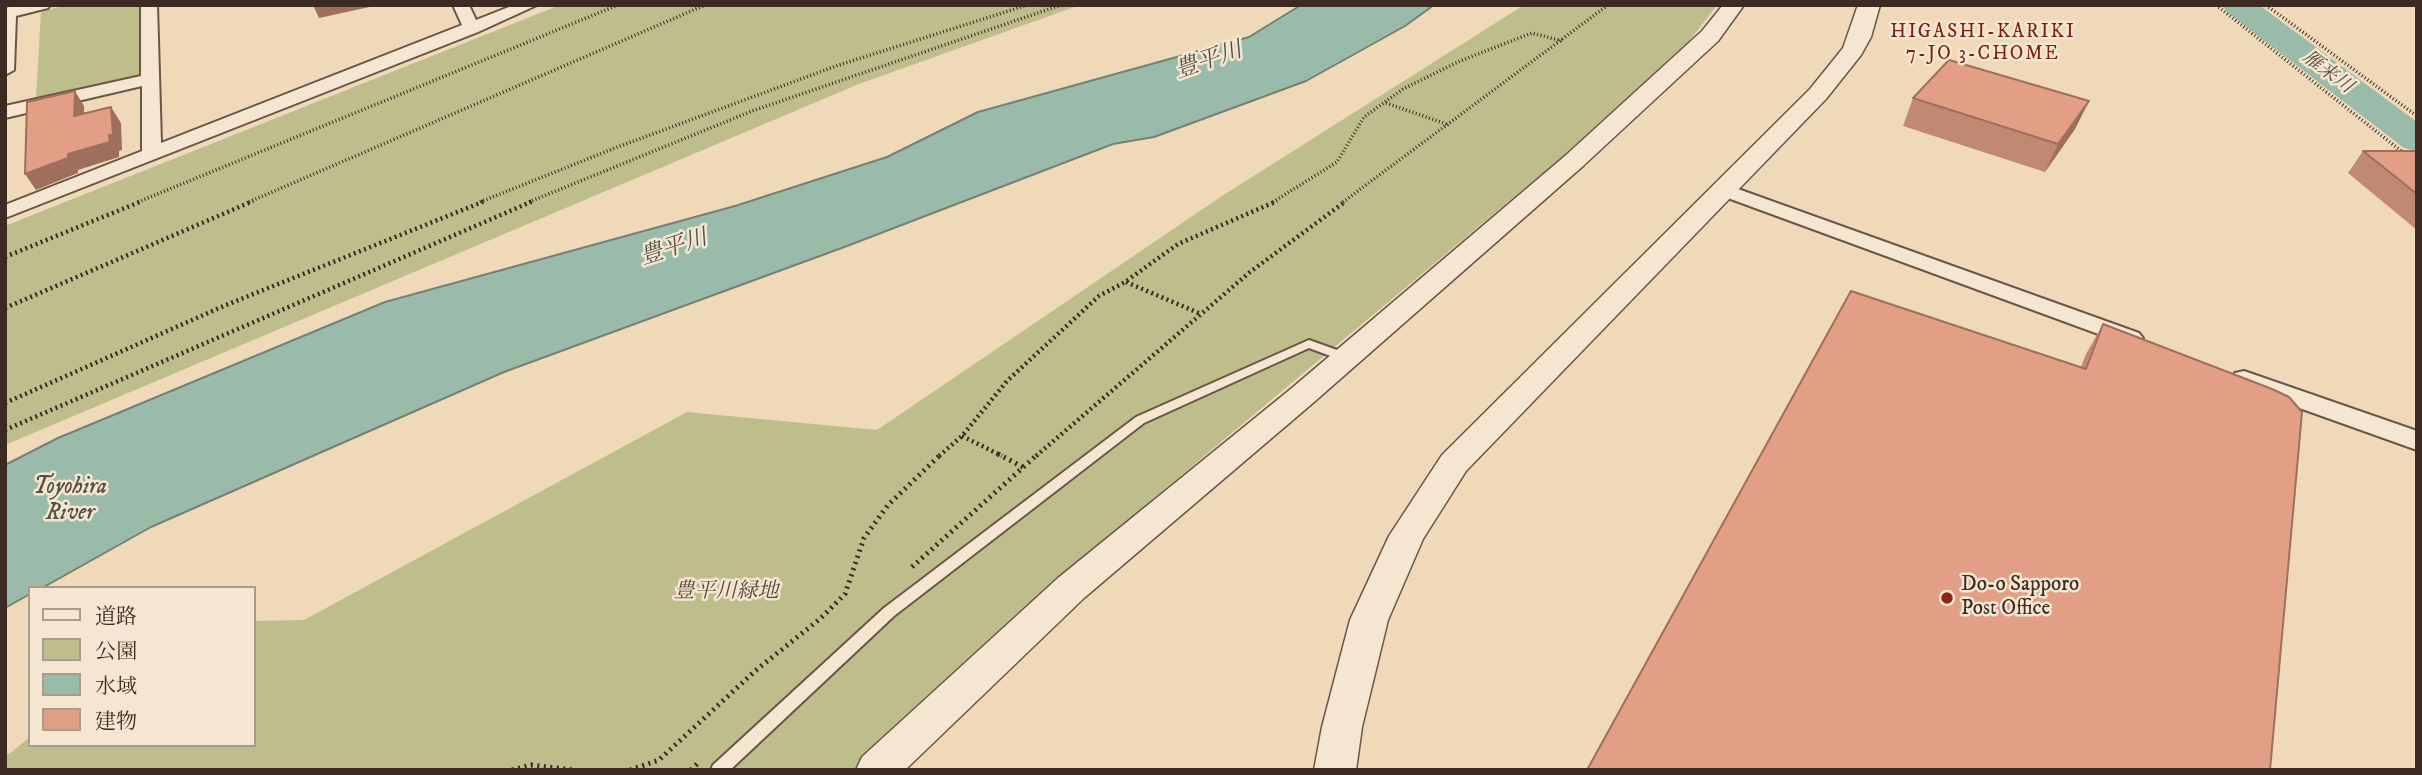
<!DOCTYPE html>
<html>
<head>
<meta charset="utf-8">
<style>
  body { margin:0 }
  #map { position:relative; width:2422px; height:775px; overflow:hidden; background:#f0d9b8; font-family:"IM FELL DW Pica","Noto Serif JP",serif }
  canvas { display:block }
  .frame { position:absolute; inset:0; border:7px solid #3d2b23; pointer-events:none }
  .legend { position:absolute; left:28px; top:586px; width:228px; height:161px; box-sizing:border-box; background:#f5e6d1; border:2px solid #ab9b8b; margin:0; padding:9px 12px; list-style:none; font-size:21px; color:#3d2b23 }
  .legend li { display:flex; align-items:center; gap:14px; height:35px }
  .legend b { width:35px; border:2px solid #ab9b8b }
</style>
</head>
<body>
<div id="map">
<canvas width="2422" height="775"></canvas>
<div class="frame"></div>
<ul class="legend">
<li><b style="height:9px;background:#f5e6d1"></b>道路</li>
<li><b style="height:19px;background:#bdbe8c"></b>公園</li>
<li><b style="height:19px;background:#9bbbaa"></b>水域</li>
<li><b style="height:19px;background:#e29f85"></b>建物</li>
</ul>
</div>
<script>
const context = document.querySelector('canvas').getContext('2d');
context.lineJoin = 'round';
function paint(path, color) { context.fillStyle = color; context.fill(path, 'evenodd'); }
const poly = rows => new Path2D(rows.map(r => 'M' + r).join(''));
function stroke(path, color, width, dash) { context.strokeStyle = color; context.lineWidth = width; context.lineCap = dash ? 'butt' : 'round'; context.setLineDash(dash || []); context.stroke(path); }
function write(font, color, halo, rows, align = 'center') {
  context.font = font + ' "IM FELL DW Pica","Noto Serif JP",serif'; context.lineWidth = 5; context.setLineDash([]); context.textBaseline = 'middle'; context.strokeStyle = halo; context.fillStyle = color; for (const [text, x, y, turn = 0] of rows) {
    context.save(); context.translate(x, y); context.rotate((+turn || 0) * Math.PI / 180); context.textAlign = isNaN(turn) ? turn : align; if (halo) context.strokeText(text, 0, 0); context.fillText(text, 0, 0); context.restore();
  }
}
const green = poly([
  [66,5,142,5,143,75,44,99,36,98,41,12],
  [560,5,1080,5,859,84,5,445,5,226],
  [1524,5,1717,5,1677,57,1570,150,1068,570,859,770,5,770,5,757,30,737,30,745,254,745,254,621,304,620,687,412,877,430,1222,196]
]);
const water = poly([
  [1301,5,1434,5,1405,26,1306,81,1154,137,1113,144,847,246,504,372,151,527,42,588,30,588,30,594,5,608,5,465,58,438,385,302,735,206,887,157,978,112,1249,37,1301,5]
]);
const river = poly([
  [2222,5,2259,5,2417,122,2417,151,2404,148,2227,12,2222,5]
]);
const pathFar2 = poly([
  [2216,5,2405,154],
  [2266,5,2417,116],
  [1386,103,1449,125],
  [138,202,618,5],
  [249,202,705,5],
  [480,202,615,148,836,66,1027,5],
  [529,202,752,111,1061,5],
  [1273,202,1337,162,1364,117,1403,89,1460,61,1532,33,1562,41],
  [1343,202,1608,5]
]);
const pathFar1 = poly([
  [5,257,142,201],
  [1126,282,1201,314],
  [5,308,253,201],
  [5,403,226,305,485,201],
  [5,430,533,201],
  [962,436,1002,456],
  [939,456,962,436,1007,381,1099,296,1125,282,1178,244,1277,201],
  [1036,456,1250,272,1346,201]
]);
const path = poly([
  [998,454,1023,467],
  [912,567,1038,454],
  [512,770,531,765,573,770],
  [630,770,659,760,755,671,821,618,845,594,864,538,888,505,941,454],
  [691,770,699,762]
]);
const service = poly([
  [1309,340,1351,355,1353,358,1347,362,1309,348,1144,423,894,616,730,770,711,770,713,765,884,608,1136,417,1309,340]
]);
const minor = poly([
  [18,5,50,5,48,8,16,16,14,70,5,75,5,8,18,5],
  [141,5,157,5,161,143,462,25,453,5,469,5,476,20,514,5,537,5,478,32,5,218,5,205,142,151,142,86,5,118,5,106,141,76,141,5],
  [1724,184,2139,333,2143,338,2139,343,2131,345,2123,343,1717,194,1714,190,1717,186,1724,184],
  [2244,371,2417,431,2417,450,2235,385,2232,379,2235,373,2244,371]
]);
const tertiary = poly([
  [1723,5,1744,5,1718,41,1583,166,1314,402,1084,598,905,770,856,770,862,757,1058,578,1292,388,1565,156,1702,31,1723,5],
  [1858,5,1880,5,1871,37,1861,55,1826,99,1466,471,1423,539,1388,620,1362,727,1356,770,1314,770,1322,727,1350,620,1389,536,1442,455,1810,89,1843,48,1858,5]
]);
const wall = poly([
  [1913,98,2089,101,2075,129,2045,172,1903,126],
  [2363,151,2417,151,2417,230,2348,173],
  [2103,324,2270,770,2081,367,2086,354]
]);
const shadedWall = poly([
  [313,5,379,5,319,18],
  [75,91,84,106,84,131,74,116],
  [2089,101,2075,129,2045,172,2058,144],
  [111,107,121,123,122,150,119,151,119,157,78,170,78,173,36,190,25,174,68,154]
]);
const building = poly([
  [1949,60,2089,101,2058,144,1913,98,1949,60],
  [75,91,74,116,111,107,113,135,109,135,110,142,68,154,68,158,25,174,27,102,75,91],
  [2363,151,2417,151,2417,194,2363,151],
  [1851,291,2086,369,2103,324,2272,389,2289,397,2302,412,2270,770,1587,770,1851,291]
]);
const markers = [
  [1947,598,7,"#8f2418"]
];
const farNeighbourhoodnames = [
  ["HIGASHI-KARIKI",1983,33],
  ["7-JO 3-CHOME",1983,55]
];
const farWaternames = [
  ["雁来川",2327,73,37]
];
const poiNames = [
  ["Do-o Sapporo",1961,586],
  ["Post Office",1961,610]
];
const parkNames = [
  ["豊平川緑地",726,593]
];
const waterNames = [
  ["豊平川",1209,62,-19],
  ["豊平川",674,249,-18],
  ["Toyohira",70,488],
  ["River",70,514]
];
paint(green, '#bdbe8c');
paint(water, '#9bbbaa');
stroke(water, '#758174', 2);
paint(river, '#9bbbaa');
stroke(service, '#6a5648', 4);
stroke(minor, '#6a5648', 4);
stroke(tertiary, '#6a5648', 3);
stroke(pathFar2, '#3d2b23', 3.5, [1, 2.5]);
stroke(pathFar1, '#3d2b23', 4.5, [2, 3.5]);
stroke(path, '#3d2b23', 5, [2, 4.5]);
paint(service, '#f5e6d1');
paint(minor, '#f5e6d1');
paint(tertiary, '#f5e6d1');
paint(wall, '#c28972');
paint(shadedWall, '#9e6f5d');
paint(building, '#e29f85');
stroke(building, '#9e6f5d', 2);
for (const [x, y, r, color] of markers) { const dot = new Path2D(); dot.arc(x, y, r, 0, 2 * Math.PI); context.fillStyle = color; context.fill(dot); stroke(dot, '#f5e6d1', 2.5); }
context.letterSpacing = '2px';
write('19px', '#7a1f14', '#f5e6d1', farNeighbourhoodnames);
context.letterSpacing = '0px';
write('italic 19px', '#544f45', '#f5e6d1', farWaternames);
write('21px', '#3d2b23', '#f5e6d1', poiNames, 'left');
write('italic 21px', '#574838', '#f5e6d1', parkNames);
write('italic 23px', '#544f45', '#f5e6d1', waterNames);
</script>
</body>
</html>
